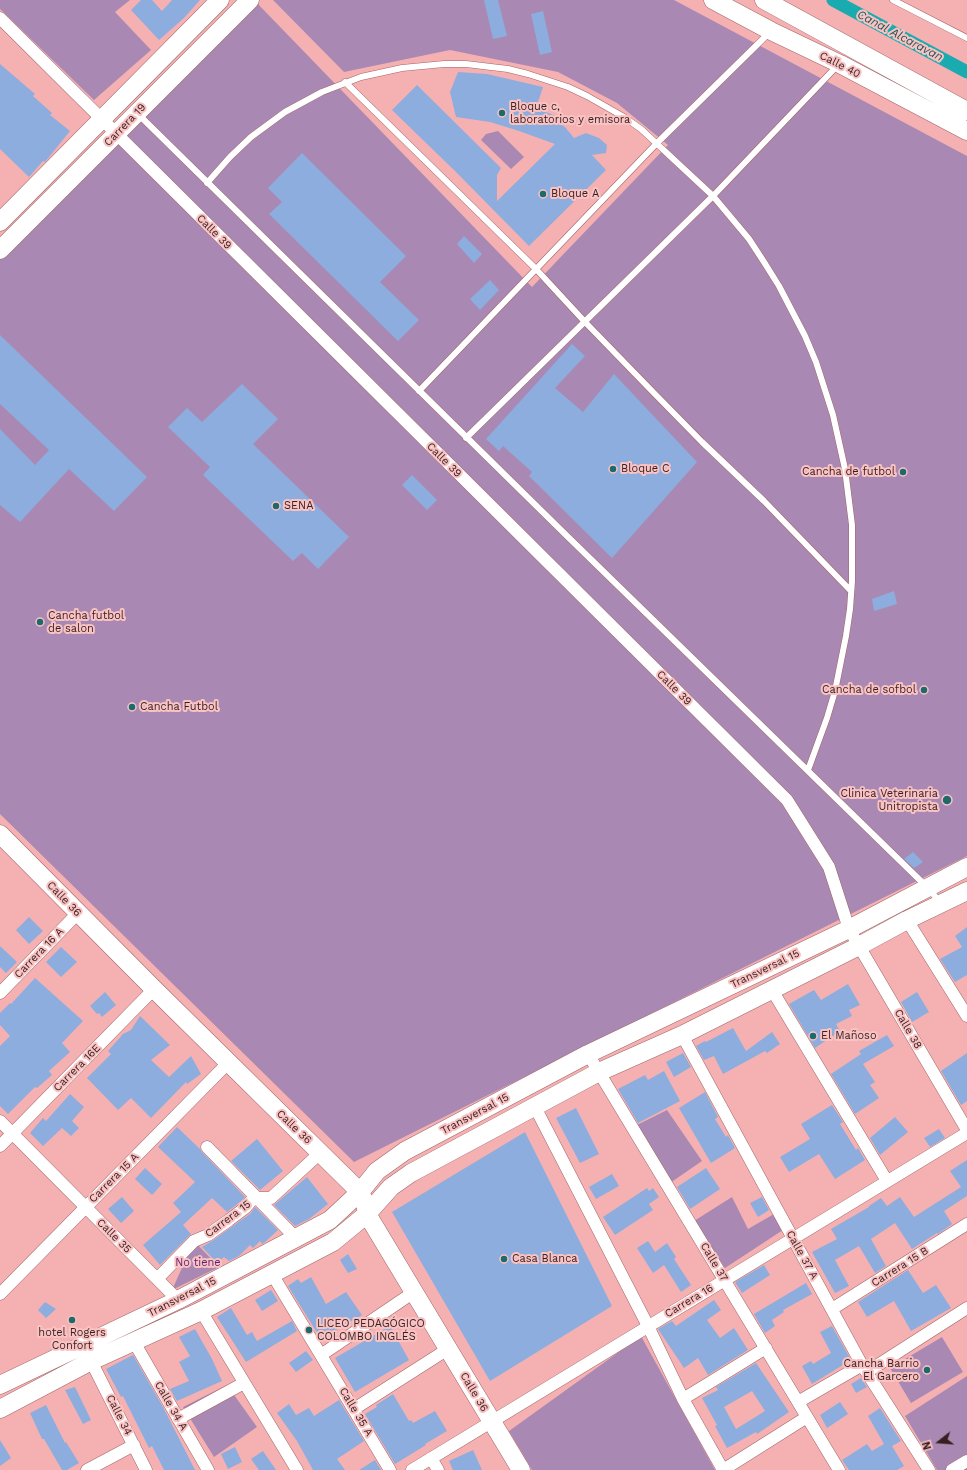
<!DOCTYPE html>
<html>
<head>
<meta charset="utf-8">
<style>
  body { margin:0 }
  #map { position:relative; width:967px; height:1470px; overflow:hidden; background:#f5b1b2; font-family:"Work Sans",sans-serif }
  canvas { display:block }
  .north { position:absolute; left:919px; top:1422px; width:40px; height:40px; -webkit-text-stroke:3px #fac3c3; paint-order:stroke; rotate:253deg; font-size:11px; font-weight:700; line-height:16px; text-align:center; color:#371e1f }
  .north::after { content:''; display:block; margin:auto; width:14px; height:18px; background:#371e1f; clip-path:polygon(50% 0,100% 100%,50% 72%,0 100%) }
</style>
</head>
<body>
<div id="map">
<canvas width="967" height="1470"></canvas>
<div class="north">N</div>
</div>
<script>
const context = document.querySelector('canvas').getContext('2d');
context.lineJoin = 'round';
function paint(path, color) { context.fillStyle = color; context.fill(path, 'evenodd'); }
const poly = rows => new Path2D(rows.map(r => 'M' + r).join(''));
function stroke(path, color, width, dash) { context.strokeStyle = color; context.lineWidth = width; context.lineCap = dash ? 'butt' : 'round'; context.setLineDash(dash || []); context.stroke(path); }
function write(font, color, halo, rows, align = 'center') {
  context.font = font + ' "Work Sans",sans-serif'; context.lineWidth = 4; context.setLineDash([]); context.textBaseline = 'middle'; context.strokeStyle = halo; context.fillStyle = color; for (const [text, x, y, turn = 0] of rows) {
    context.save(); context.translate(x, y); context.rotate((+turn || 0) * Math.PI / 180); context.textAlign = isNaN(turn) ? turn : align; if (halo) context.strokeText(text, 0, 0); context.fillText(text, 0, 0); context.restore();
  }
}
const green = poly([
  [0,0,130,0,115,12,151,50,94,100,0,9],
  [273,0,674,0,967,156,967,856,354,1162,0,814,0,258,255,1,532,287,668,145,617,103,558,72,450,50,344,72],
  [498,131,524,157,511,169,481,140,486,134],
  [667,1110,702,1161,670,1183,637,1125],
  [732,1197,748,1229,774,1214,783,1230,725,1268,694,1221],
  [194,1241,219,1267,172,1290],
  [641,1336,715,1470,532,1470,509,1431],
  [942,1337,963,1372,911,1403,890,1368],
  [967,1376,967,1470,937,1470,905,1416],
  [227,1385,257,1427,214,1457,183,1407]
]);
const canal = poly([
  [833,0,967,72]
]);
const building = poly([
  [141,0,152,0,162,11,172,0,200,0,184,18,159,40,131,10],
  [484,0,498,0,507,36,493,39],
  [543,11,552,52,540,55,531,14],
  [0,64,35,94,33,96,52,113,50,115,70,131,45,162,43,161,29,177,0,149],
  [458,72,487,74,543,87,536,108,563,119,560,124,565,127,574,138,586,133,599,138,607,145,606,153,592,155,606,170,529,246,455,171,392,110,417,85,501,168,497,175,497,201,555,144,519,131,490,122,456,117,450,92],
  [302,153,406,256,380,282,419,320,398,341,269,214,282,202,268,188],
  [464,236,482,254,474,263,457,244],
  [490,280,499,290,480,310,470,299],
  [0,335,147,477,114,511,69,469,20,522,0,505,0,429,35,465,49,450,0,404],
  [572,344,585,356,555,388,583,412,614,374,697,462,612,558,529,476,532,472,503,446,499,451,486,439],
  [242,384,278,419,253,444,349,537,318,569,302,553,293,561,203,475,210,467,168,427,187,408,202,422],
  [412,475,437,500,427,510,402,485],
  [894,591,897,604,874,611,872,599],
  [913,852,923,862,914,868,904,859],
  [29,917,43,931,29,944,16,930],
  [967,927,967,975,955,982,940,959,962,947,955,936],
  [0,946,17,962,6,973,0,967],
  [61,947,77,962,61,977,46,962],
  [35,978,83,1021,62,1043,70,1052,49,1071,52,1075,37,1088,35,1087,8,1114,0,1106,0,1046,10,1036,0,1025,0,1013,10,1003,11,1004],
  [848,984,860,1005,849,1010,852,1016,836,1024,840,1031,815,1048,789,1004,814,990,821,1000],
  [105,992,116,1005,102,1017,99,1013,97,1014,90,1006],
  [917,992,929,1012,912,1022,901,1002],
  [140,1016,170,1045,151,1060,169,1077,191,1056,201,1074,187,1084,186,1082,151,1118,131,1098,118,1110,87,1078,111,1054,108,1051,123,1034,131,1030],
  [733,1028,746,1051,772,1032,780,1044,767,1053,765,1051,723,1074,714,1056,704,1060,696,1046,705,1041,706,1042],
  [887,1035,894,1046,863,1064,875,1082,870,1085,879,1098,855,1114,831,1074,861,1054,859,1051],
  [683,1053,691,1067,674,1077,666,1062],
  [967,1053,967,1101,961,1105,941,1071],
  [664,1071,680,1101,638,1123,618,1089,645,1075,648,1080],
  [705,1092,718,1117,715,1119,726,1137,728,1135,735,1148,711,1163,679,1108],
  [70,1094,84,1107,72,1121,79,1128,71,1136,62,1128,43,1146,30,1133,43,1118,46,1121],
  [832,1105,843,1122,840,1124,856,1150,858,1148,865,1160,835,1179,819,1154,789,1172,780,1157,810,1139,801,1124],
  [576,1108,599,1154,580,1163,556,1118],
  [895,1117,908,1132,880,1155,870,1138],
  [177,1127,200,1149,202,1152,245,1197,240,1202,227,1212,212,1198,183,1225,191,1234,160,1265,143,1245,181,1212,173,1203,195,1182,158,1147],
  [939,1129,945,1138,930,1147,924,1138],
  [525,1132,612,1306,490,1381,392,1212],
  [257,1139,283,1171,260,1190,231,1161],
  [967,1160,967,1196,944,1211,952,1224,938,1234,937,1233,912,1249,895,1223,871,1239,886,1266,875,1273,859,1246,835,1260,849,1286,835,1293,812,1252,837,1239,831,1229,869,1207,869,1206,881,1198,887,1206,900,1197,914,1217,961,1187,950,1171],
  [145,1168,162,1184,152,1195,135,1179],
  [706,1168,720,1189,690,1209,677,1187],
  [612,1174,619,1186,596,1199,589,1187],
  [307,1177,328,1204,309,1219,295,1226,274,1205],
  [647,1188,649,1191,653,1188,659,1197,649,1204,653,1210,615,1235,603,1217],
  [122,1197,134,1211,121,1223,108,1209],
  [762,1197,769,1210,758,1217,750,1203],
  [255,1207,278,1230,265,1242,262,1244,260,1241,253,1248,250,1245,239,1256,229,1261,224,1257,217,1263,202,1247,212,1241,233,1226,250,1214],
  [648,1241,655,1252,667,1243,676,1257,674,1259,691,1285,681,1292,664,1265,653,1273,637,1248],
  [348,1254,357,1269,348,1273,340,1260],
  [764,1265,770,1275,742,1293,735,1282],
  [908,1270,923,1293,936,1285,951,1308,911,1331,894,1301,867,1317,858,1302],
  [311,1277,326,1304,346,1292,362,1315,321,1339,288,1286,298,1279,301,1283],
  [806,1283,812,1294,783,1310,784,1312,772,1320,775,1326,765,1333,754,1314],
  [271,1290,278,1301,262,1311,255,1300],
  [714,1300,721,1310,707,1320,720,1338,734,1328,748,1350,708,1375,698,1358,684,1368,658,1329,672,1321,676,1326],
  [45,1302,56,1309,46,1318,38,1310],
  [231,1308,247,1335,252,1332,257,1341,292,1321,297,1331,246,1362,217,1317],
  [390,1326,409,1360,355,1392,335,1358],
  [832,1326,851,1360,812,1384,802,1366,811,1361,813,1364,831,1353,820,1332],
  [195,1329,212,1359,222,1381,177,1401,170,1389,189,1381,179,1362,190,1356,179,1337],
  [306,1351,313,1360,296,1372,289,1363],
  [133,1355,163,1407,195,1470,164,1470,152,1446,149,1448,123,1396,121,1397,106,1369],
  [756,1363,789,1412,757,1434,756,1432,727,1448,715,1426,717,1425,702,1398,718,1390,716,1387],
  [752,1391,765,1411,736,1429,724,1407],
  [861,1378,867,1387,856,1393,851,1384],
  [75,1387,91,1420,83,1424,65,1390],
  [393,1394,409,1421,411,1420,413,1423,435,1411,447,1431,425,1444,426,1445,395,1464,365,1414,377,1407,376,1405],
  [339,1400,364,1441,337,1459,345,1470,313,1470,297,1441,277,1413,289,1404,296,1415,309,1408,314,1416],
  [840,1402,848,1414,827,1428,820,1415],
  [46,1405,65,1443,66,1442,79,1463,67,1470,62,1470,44,1439,42,1439,30,1413],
  [880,1408,901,1441,892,1446,904,1466,897,1470,849,1470,842,1460,867,1444,872,1451,884,1444,868,1416],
  [0,1440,11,1458,0,1466],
  [235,1447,242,1462,228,1469,221,1454],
  [473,1450,482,1470,453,1470,449,1461],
  [263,1451,276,1470,259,1470,251,1459],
  [375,1460,381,1470,359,1470]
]);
const lane = poly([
  [893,0,967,38],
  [345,82,536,269,585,322,651,390,702,442,764,501,851,591],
  [138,114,565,534,927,887,940,902],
  [207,183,230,157,251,137,285,112,322,92,361,77,402,68,444,64,466,64,508,69,528,74,568,87,587,96,624,117,641,129,713,196,749,239,764,262,779,286,805,336,816,362,833,415,845,469,852,525,852,581,850,609,846,636,835,691,827,718,808,770],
  [419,391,657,143,769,33],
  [466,438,713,196,838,65]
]);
const street = poly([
  [0,18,787,800,829,867,849,929,967,1130],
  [907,920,967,1016],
  [772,990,887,1181],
  [0,993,78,913],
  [682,1035,862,1365,929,1470],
  [588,1054,839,1470],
  [535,1107,648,1326,683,1399,723,1470],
  [0,1121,178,1300],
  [0,1146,154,989],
  [207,1147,296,1238],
  [272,1274,390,1470],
  [157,1279,194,1241,208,1235,229,1220,245,1208,251,1201,257,1198,271,1198,320,1153],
  [0,1294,228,1063],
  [832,1309,967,1224],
  [201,1311,297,1470],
  [134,1342,208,1470],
  [321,1355,414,1292],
  [91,1361,146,1470],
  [867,1372,967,1308],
  [683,1399,766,1348],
  [798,1402,862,1365],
  [354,1409,448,1349],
  [178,1419,244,1383],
  [431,1458,438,1470],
  [87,1470,134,1445],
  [412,1470,967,1133],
  [723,1470,807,1417],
  [952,1470,967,1461]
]);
const secondary = poly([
  [713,0,771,31,840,64,967,131],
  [764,0,967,111],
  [0,222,220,0],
  [0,250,250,0],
  [0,834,154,989,360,1192,365,1203,367,1214,521,1470],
  [0,1385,178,1300,330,1220,360,1192,377,1171,405,1151,588,1054,849,929,967,867],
  [0,1409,91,1361,201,1311,333,1242,367,1214,391,1187,411,1173,599,1072,682,1035,859,946,907,920,967,891]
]);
const markers = [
  [502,113,4,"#1d6a6c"],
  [543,194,4,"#1d6a6c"],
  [613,469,4,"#1d6a6c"],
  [903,472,4,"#1d6a6c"],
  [276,506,4,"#1d6a6c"],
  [40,622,4,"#1d6a6c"],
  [924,690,4,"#1d6a6c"],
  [132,707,4,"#1d6a6c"],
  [947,800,5,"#1d6a6c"],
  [813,1036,4,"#1d6a6c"],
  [504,1259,4,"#1d6a6c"],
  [72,1320,4,"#1d6a6c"],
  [309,1330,4,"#1d6a6c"],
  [927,1370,4,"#1d6a6c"]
];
const streetNames = [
  ["Calle 40",840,65,27],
  ["Carrera 19",125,125,-46],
  ["Calle 39",214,232,45],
  ["Calle 39",444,460,45],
  ["Calle 39",674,688,45],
  ["Calle 36",64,899,46],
  ["Carrera 16 A",39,953,-46],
  ["Transversal 15",765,969,-26],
  ["Calle 38",908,1029,60],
  ["Carrera 16E",77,1068,-45],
  ["Transversal 15",475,1114,-28],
  ["Calle 36",294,1127,44],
  ["Carrera 15 A",114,1178,-45],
  ["Carrera 15",228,1219,-37],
  ["Calle 35",114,1236,45],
  ["Calle 37 A",802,1255,61],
  ["Calle 37",714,1262,59],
  ["Carrera 15 B",900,1267,-32],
  ["Transversal 15",182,1297,-27],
  ["Carrera 16",689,1301,-31],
  ["Calle 36",474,1392,59],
  ["Calle 34 A",171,1406,60],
  ["Calle 35 A",356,1412,59],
  ["Calle 34",119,1415,63]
];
const poiNames = [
  ["Bloque c,",510,107],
  ["laboratorios y emisora",510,120],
  ["Bloque A",551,194],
  ["Bloque C",621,469],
  ["Cancha de futbol",895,472,"right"],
  ["SENA",284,506],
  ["Cancha futbol",48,616],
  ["de salon",48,629],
  ["Cancha de sofbol",916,690,"right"],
  ["Cancha Futbol",140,707],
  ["Clinica Veterinaria",938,794,"right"],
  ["Unitropista",938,807,"right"],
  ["El Mañoso",821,1036],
  ["Casa Blanca",512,1259],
  ["LICEO PEDAGÓGICO",317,1324],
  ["COLOMBO INGLÉS",317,1337],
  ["hotel Rogers",72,1333,"center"],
  ["Confort",72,1346,"center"],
  ["Cancha Barrio",919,1364,"right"],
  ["El Garcero",919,1377,"right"]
];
const parkNames = [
  ["No tiene",198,1263]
];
const waterNames = [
  ["Canal Alcaravan",900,36,28]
];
paint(green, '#a989b3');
stroke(canal, '#19abaf', 13);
paint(building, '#8cadde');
stroke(lane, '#a26567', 7);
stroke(street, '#a26567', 13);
stroke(secondary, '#a26567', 19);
stroke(lane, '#fff', 6);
stroke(street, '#fff', 12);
stroke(secondary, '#fff', 18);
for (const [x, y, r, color] of markers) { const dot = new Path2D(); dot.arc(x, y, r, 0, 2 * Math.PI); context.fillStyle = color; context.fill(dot); stroke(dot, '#fac3c3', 1.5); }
write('11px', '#371e1f', '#fac3c3', streetNames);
write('11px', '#371e1f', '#fac3c3', poiNames, 'left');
write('11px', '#5d1e6f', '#fac3c3', parkNames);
write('italic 12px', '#1f5557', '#fac3c3', waterNames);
</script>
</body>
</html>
